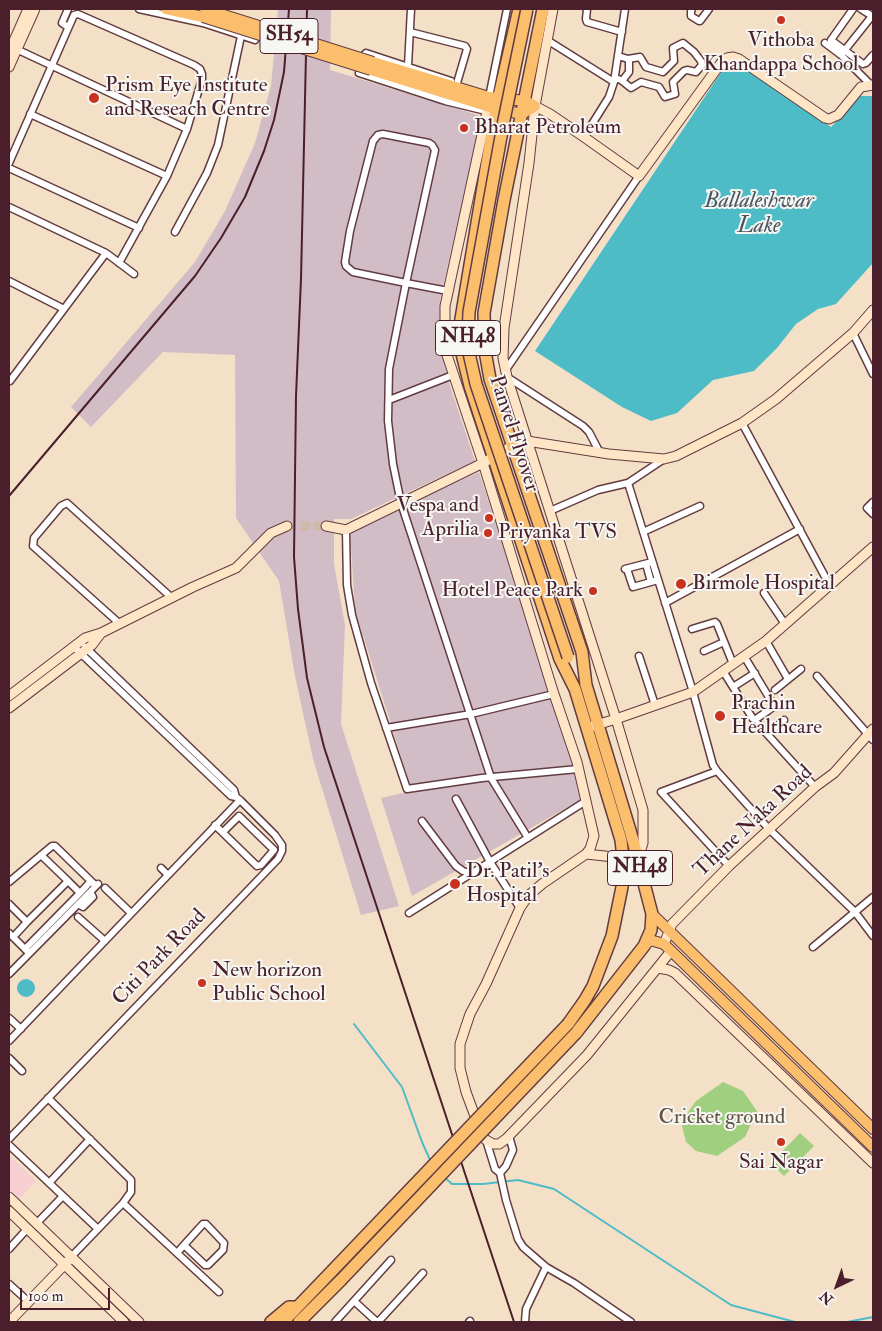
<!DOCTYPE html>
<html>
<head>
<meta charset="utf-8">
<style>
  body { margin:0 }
  #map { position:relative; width:882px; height:1331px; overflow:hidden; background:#f3e0c6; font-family:"IM FELL Double Pica",serif }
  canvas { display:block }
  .frame { position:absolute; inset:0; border:10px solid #4a1f2b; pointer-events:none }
  .north { position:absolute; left:812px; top:1261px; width:50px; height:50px; -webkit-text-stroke:4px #f6f6f2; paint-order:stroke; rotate:222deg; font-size:14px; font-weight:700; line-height:20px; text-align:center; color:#4a1f2b }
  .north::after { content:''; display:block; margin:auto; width:18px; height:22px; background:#4a1f2b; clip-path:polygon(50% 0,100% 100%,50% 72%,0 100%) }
  .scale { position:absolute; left:20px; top:1288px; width:90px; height:22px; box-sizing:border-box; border:2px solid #4a1f2b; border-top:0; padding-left:6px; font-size:15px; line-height:18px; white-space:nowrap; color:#4a1f2b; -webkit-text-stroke:4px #f6f6f2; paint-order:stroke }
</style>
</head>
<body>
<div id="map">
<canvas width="882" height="1331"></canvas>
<div class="frame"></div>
<div class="north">N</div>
<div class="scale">100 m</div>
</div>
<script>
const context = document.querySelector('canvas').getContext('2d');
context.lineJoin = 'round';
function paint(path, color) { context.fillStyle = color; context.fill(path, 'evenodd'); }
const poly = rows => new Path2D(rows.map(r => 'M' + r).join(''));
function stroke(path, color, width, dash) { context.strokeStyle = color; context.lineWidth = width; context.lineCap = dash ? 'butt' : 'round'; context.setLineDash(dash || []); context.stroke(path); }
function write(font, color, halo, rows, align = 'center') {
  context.font = font + ' "IM FELL Double Pica",serif'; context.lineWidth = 4; context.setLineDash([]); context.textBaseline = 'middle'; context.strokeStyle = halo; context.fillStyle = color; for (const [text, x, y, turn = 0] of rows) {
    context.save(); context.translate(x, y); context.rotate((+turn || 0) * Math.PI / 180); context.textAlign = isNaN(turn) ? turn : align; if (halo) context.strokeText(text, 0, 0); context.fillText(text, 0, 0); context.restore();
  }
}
const built = poly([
  [9,1155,36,1181,19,1199,9,1190]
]);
const industrial = poly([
  [278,9,331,9,330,70,481,116,440,300,440,337,448,380,475,461,351,519,334,519,334,564,345,625,341,724,399,906,361,915,313,759,295,676,279,581,236,518,235,355,163,352,91,427,71,407,195,262,225,211,255,143,271,86],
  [479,472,574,762,580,800,412,896,381,798,412,791,355,610,350,530]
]);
const green = poly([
  [723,1082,743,1091,757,1111,745,1137,717,1156,696,1151,686,1142,681,1122,696,1101],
  [800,1133,814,1146,784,1176,771,1163]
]);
const water = poly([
  [726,65,739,65,831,127,860,96,873,96,873,263,836,304,818,309,796,324,777,348,754,371,713,380,677,413,651,421,622,407,535,351],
  '17 988a9 9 0 1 1 18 0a9 9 0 1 1-18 0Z'
]);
const stream = poly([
  [354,1024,402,1087,422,1142,431,1162],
  [444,1177,452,1184,483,1184,518,1180,554,1189,731,1305,795,1322],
  [847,1322,873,1317]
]);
const secondaryTunnel = poly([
  [287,526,326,526]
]);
const street = poly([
  [139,9,203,23,255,40],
  [587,9,586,19,587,22,622,32],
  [692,9,691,11,691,16,699,21,700,21,709,9],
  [853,9,831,40,863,64,866,63,873,55],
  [68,27,62,23,68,9],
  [410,32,465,46,467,49,457,83],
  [547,40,614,82],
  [825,43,841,55,871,85],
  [14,48,187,129],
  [841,55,872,16,861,9],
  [408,66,411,9],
  [615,78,621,80,631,88,641,82,659,87,665,97,675,94,673,82,684,71,687,70,696,72,702,65,701,61,694,52,683,43,673,48,674,61,663,72,646,67,640,57,628,59,618,56],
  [451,81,366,53,363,56,359,73,445,101,490,112],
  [622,81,629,72,629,59],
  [489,97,507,9],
  [30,114,167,176],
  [584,137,609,97,614,82,625,9],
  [9,163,74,15,78,14,194,65,200,69,202,74,202,79,187,129,167,176,119,263],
  [9,168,139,228],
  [9,207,106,253,134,274],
  [175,232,207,173,218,145,241,36],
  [9,281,64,309],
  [448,291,406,283,353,272,346,266,345,262,350,231,373,141,378,135,383,134,429,143,432,145,435,150,406,283,389,369,388,421,393,464,401,503,491,778,528,838],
  [853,333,873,374],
  [505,371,639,176],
  [507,377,583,426,589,432,600,453],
  [9,380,10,381,106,253],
  [389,400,453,375],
  [742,423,829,584],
  [628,483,693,692,713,765,717,771,769,829,855,912,873,936],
  [873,502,867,508,873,514],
  [550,511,598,490,628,483,664,459],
  [346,530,347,585,352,615,371,683,407,789,482,778,578,769],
  [643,532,700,506],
  [646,564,651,582],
  [625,569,652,562],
  [627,569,633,587,658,580],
  [764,593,785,624],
  [665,603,800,529],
  [120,624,33,546,34,538,61,506,67,503,172,598],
  [692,629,715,622,717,624,733,664],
  [766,641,788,679],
  [85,647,234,790,236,797],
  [704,651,724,642],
  [639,656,655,705],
  [723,671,753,719,756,719,769,710,773,707,773,704,744,656],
  [817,676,873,740],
  [733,687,755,673],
  [775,690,801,669],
  [758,724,815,787],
  [386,728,471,714,554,694],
  [767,734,784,720],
  [717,771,661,792,729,866],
  [456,799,490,862,520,908],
  [422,821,456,866,463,871,473,874],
  [215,825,257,866,261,865,274,850,239,816,223,832],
  [161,868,168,875],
  [68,881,80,893,91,881],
  [9,882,52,846,55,846,96,886],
  [105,888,131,913],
  [9,904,27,922,68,881,41,855],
  [78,904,83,907,93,897,90,892],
  [409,913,586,801],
  [78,917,105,941],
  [9,933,28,952],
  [16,934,27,922],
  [813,947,873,897],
  [25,949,80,893],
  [9,974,98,884],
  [9,1018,21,1029],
  [9,1041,240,800],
  [9,1058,22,1071],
  [48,1098,131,1180,131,1192,123,1203,71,1257],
  [9,1139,278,859,282,851,282,845,275,835,240,800,236,797,231,796,74,647],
  [486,1140,495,1169,500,1173,506,1200,518,1239,523,1247,546,1267,574,1283,631,1322],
  [9,1145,98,1229],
  [500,1173,506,1166,513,1150,509,1136],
  [49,1183,90,1139],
  [123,1203,219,1292],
  [37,1223,63,1196],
  [9,1249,27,1229],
  [177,1253,184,1245,203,1224,206,1224,224,1243,223,1250,208,1265,205,1265,184,1245],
  [9,1284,29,1302],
  [354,1301,377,1322],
  [335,1322,391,1260],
  [378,1322,423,1273],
  [469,1322,470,1321],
  [525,1322,526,1309,546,1267]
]);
const secondary = poly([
  [553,9,535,106,529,163,504,328,503,358,507,377,616,719,643,810,643,843,641,849,635,851],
  [9,52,28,9],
  [9,67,35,9],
  [535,106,550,114,584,137,639,176,721,63,727,58,733,57,739,59,825,118,829,119,838,115,861,87,873,85],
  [488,107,445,306,445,335,447,355,483,463,553,691,577,762,594,836,590,849,586,854,542,884,528,896,520,908,486,984,470,1014,460,1044,460,1068,466,1092,482,1135,486,1140,493,1144,499,1144,506,1139,587,1055,671,951],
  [326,526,346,530,483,463,512,446,527,441,609,454,664,459,676,456,742,423,776,399,853,333,873,310],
  [9,696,85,638,101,633,193,587,236,568,271,533,287,526],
  [9,708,92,645,101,633],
  [593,726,616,719,693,692,766,641,873,547],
  [586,854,623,858],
  [664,944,672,924,729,866,815,787,834,773,873,729],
  [658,968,669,970,675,973,873,1163],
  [9,1197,139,1322],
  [9,1211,124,1322],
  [9,1322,68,1261]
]);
const primary = poly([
  [166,9,203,17],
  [371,70,496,109,522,114,535,106,525,101,489,97,373,62],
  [652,914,873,1129],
  [644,946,650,940,664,944,873,1147]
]);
const highway = poly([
  [519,9,496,109,460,325,462,354,470,386,560,659,575,689,621,840,623,858,622,887,612,936,593,986,585,1000,568,1024],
  [543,9,504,200,484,313,485,351,490,379,582,652,586,685,632,837,652,914,651,930,644,946,576,1033],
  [271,1322,289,1307,294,1307],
  [283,1322,332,1271],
  [299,1322,341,1280]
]);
const rail = poly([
  [307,9,301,279,296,396,294,557,298,609,307,678,324,747,514,1322],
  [9,496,195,276,221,238,245,197,264,151,274,120,284,72,289,9]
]);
const primaryBridge = poly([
  [205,9,373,62],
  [203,17,371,70]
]);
const highwayBridge = poly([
  [527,9,504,120,469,312,468,339,469,353,476,384,568,657],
  [332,1271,568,1024],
  [341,1280,576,1033]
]);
const markers = [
  [781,20,5,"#c8321e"],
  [94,98,6,"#c8321e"],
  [464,128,5,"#c8321e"],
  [489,518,5,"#c8321e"],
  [488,533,5,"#c8321e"],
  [681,584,6,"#c8321e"],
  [593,591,5,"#c8321e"],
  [720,716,6,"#c8321e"],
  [455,884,6,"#c8321e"],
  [202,983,5,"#c8321e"],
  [781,1142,5,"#c8321e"]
];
const shields = [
  [289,36,58],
  [468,338,65],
  [640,868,65]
];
const shieldNames = [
  ["SH54",289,36],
  ["NH48",468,338],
  ["NH48",640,868]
];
const poiNames = [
  ["Vithoba",781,41,"center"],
  ["Khandappa School",781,65,"center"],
  ["Prism Eye Institute",105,86],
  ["and Reseach Centre",105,110],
  ["Bharat Petroleum",474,128],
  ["Vespa and",479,506,"right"],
  ["Aprilia",479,530,"right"],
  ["Priyanka TVS",498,533],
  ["Birmole Hospital",692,584],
  ["Hotel Peace Park",583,591,"right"],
  ["Prachin",731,704],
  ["Healthcare",731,728],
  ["Dr. Patil's",466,872],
  ["Hospital",466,896],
  ["New horizon",212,971],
  ["Public School",212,995],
  ["Sai Nagar",781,1163,"center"]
];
const streetNames = [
  ["Panvel Flyover",513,434,72],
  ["Thane Naka Road",754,822,-43],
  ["Citi Park Road",160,958,-46]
];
const parkNames = [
  ["Cricket ground",722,1118]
];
const waterNames = [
  ["Ballaleshwar",759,202],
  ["Lake",759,227]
];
paint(built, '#f7cfd3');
paint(industrial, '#d2bdc7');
paint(green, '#a0d07f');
paint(water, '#4ebcc7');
stroke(stream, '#4ebcc7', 2);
stroke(secondaryTunnel, '#d1b9a7', 9, [9, 4.5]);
stroke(street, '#633c42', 9);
stroke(secondary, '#633c42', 11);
stroke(primary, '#633c42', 12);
stroke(highway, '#633c42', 14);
stroke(street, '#fff', 6);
stroke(secondary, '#fde5c5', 9);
stroke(primary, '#fabe6d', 10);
stroke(highway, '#fabe6d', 11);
stroke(rail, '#4a1f2b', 2);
stroke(primaryBridge, '#633c42', 12, []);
stroke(highwayBridge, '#633c42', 14, []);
stroke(primaryBridge, '#fabe6d', 10);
stroke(highwayBridge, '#fabe6d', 11);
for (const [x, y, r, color] of markers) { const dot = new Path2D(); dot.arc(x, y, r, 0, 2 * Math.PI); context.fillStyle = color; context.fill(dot); stroke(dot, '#f6f6f2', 2); }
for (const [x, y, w] of shields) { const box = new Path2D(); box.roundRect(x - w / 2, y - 17.5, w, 35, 4); context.fillStyle = '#f6f6f2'; context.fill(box); stroke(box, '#4a1f2b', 1); }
write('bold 20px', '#4a1f2b', null, shieldNames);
write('21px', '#4a1f2b', '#f6f6f2', poiNames, 'left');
write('21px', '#4a1f2b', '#f6f6f2', streetNames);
write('21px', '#645444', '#f6f6f2', parkNames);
write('italic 22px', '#4b5662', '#f6f6f2', waterNames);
</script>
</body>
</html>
